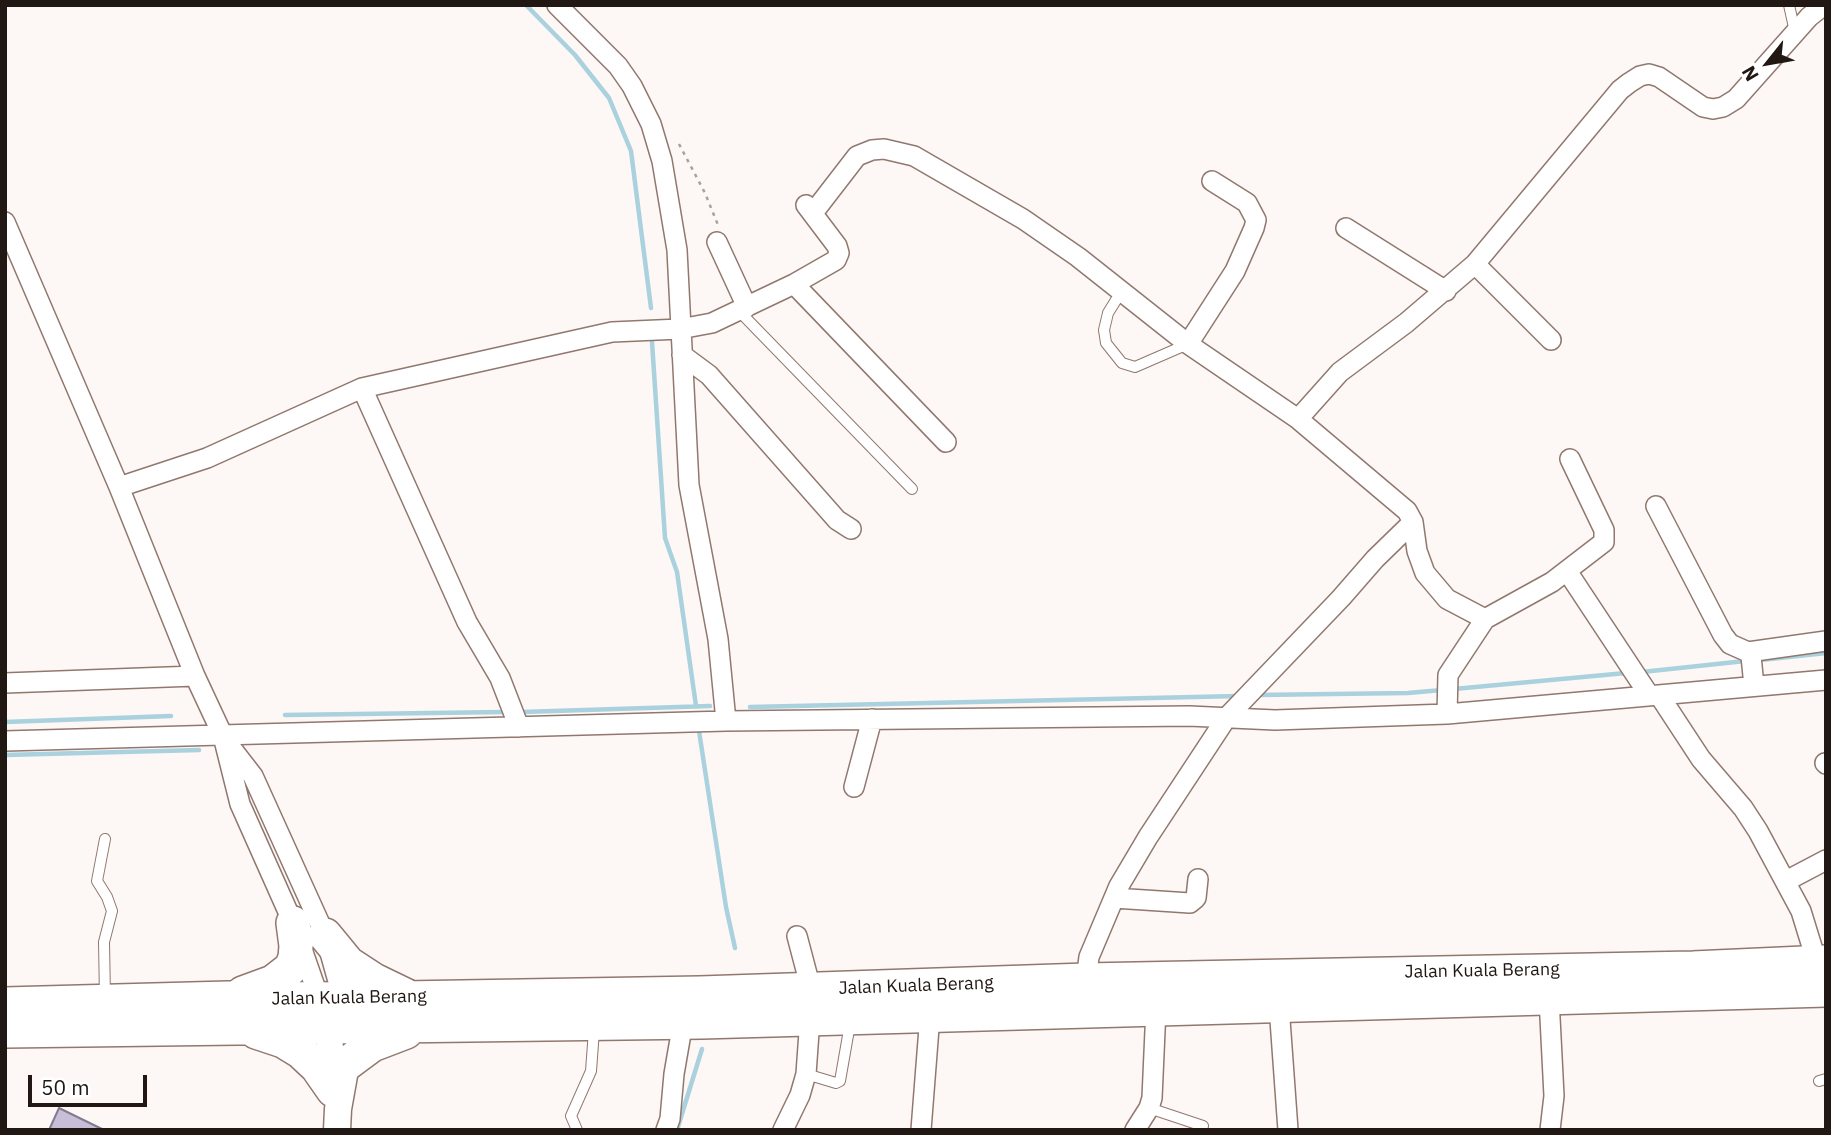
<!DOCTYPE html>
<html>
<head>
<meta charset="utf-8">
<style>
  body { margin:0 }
  #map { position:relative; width:1831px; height:1135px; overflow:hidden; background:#fdf7f5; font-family:"IBM Plex Sans",sans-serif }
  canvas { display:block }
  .frame { position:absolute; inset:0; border:7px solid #211814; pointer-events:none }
  .north { position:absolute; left:1733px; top:28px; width:70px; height:70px; -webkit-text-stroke:5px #fff; paint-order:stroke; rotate:239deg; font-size:19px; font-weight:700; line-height:28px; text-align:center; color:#211814 }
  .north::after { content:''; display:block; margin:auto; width:24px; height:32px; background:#211814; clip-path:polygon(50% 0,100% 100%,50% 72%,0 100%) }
  .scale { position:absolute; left:28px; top:1075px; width:119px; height:32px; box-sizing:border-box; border:4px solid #211814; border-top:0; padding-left:9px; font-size:21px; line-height:24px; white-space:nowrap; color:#211814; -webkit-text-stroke:5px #fff; paint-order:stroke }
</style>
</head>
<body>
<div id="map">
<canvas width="1831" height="1135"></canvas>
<div class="frame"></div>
<div class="north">N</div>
<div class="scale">50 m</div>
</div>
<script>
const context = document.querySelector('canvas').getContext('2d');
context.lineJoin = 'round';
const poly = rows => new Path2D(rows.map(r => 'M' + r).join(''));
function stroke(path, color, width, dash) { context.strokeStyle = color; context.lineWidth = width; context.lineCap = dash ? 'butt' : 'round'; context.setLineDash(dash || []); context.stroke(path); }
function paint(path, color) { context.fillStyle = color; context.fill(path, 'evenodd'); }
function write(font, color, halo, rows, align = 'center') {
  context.font = font + ' "IBM Plex Sans",sans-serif'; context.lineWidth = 5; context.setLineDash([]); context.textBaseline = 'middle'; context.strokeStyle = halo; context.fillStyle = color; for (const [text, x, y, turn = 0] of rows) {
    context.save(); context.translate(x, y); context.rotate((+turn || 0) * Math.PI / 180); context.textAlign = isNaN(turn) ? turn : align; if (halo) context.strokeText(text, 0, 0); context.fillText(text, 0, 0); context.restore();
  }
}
const stream = poly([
  [526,5,575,55,609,98,631,151,651,308],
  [652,342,665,538,677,572,696,706],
  [1761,660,1826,653],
  [1642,672,1745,661],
  [1454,689,1626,673],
  [1258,695,1408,693,1442,690],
  [750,707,1239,696],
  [522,712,710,706],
  [285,715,505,712],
  [5,722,171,716],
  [699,731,726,907,735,948],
  [5,755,199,750],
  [677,1130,702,1049]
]);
const building = poly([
  [59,1108,104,1130,49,1130,59,1108]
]);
const path = poly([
  [679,144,705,193,718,225]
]);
const lane = poly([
  [1789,5,1795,32],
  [1121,292,1108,313,1104,330,1106,343,1122,363,1135,367,1188,344],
  [739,311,912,489],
  [105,839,97,881,107,897,112,911,104,942,105,998],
  [806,1074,836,1083,840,1081,850,1024],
  [1819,1081,1826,1079],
  [1149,1108,1203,1126],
  [577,1130,571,1116,591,1071,594,1030]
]);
const street = poly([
  [557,5,618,66,632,86,651,124,662,161,677,250,689,485,718,639,726,721],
  [813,213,857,156,872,150,884,149,914,156,1023,219,1078,257,1188,344,1298,419,1407,511,1413,522,1417,551,1425,573,1447,599,1485,619,1448,675,1447,714],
  [5,222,119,487,195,676,223,736,240,804,293,923,319,998],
  [1346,228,1446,291],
  [717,242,747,307],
  [1475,264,1551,340],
  [794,284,946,442],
  [1188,344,1235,271,1254,228,1256,220,1247,203,1212,181],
  [682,355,709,375,837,520,851,529],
  [362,388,467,622,500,678,519,727],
  [1298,419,1340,372,1406,323,1475,264,1620,90,1629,83,1640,76,1649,74,1659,77,1703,107,1713,109,1723,107,1736,99,1809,17,1824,5],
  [119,487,207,458,362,388,612,332,680,329,712,323,794,284,836,260,839,253,837,246,806,205],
  [1656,506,1723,635,1730,644,1748,652],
  [1567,571,1649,695],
  [1485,619,1552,582,1604,542,1604,530,1570,459],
  [5,683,195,676],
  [1754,686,1751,656,1748,652,1826,641],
  [1659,695,1701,759,1743,808,1758,831,1801,911,1817,963],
  [5,741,726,721,1189,716,1275,720,1447,714,1826,680],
  [229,745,253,776,325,935,343,999],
  [1825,763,1826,764],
  [854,787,872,719],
  [1786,881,1826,860],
  [1114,898,1190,903,1196,898,1198,879],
  [797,936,811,989],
  [1086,980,1089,957,1119,886,1148,837,1227,717,1341,598,1375,559,1413,522],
  [1549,998,1554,1096,1550,1130],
  [1279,1006,1288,1130],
  [666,1130,670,1119,674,1074,683,1022],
  [783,1130,800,1095,806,1074,810,1018],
  [921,1130,930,1015],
  [1135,1130,1149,1108,1152,1098,1156,1008]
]);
const secondary = poly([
  [323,1010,328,1026,334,1093],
  [337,1130,338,1109,345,1070]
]);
const highway = poly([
  [325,935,348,963,374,980,405,995],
  [243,993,273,982,291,968,295,958,296,946,293,923],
  [5,1004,228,998,343,999,700,993,1086,980,1693,968,1826,962],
  [5,1031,702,1022,1826,990],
  [256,1032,283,1041,301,1052,317,1067,333,1090],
  [345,1065,372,1045,406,1032]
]);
const streetNames = [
  ["Jalan Kuala Berang",1482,971,-1],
  ["Jalan Kuala Berang",916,986,-2],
  ["Jalan Kuala Berang",349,998,-1]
];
stroke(stream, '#a9d1de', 4.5);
paint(building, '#c7bfd7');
stroke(building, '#837b92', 2);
stroke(lane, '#91786e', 12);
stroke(street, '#91786e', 22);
stroke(secondary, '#91786e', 29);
stroke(highway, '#91786e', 36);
stroke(path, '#a8a19e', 2.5, [3.5, 5]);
stroke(lane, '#fff', 10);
stroke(street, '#fff', 19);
stroke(secondary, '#fff', 26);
stroke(highway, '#fff', 33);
write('18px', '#211814', '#fff', streetNames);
</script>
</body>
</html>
